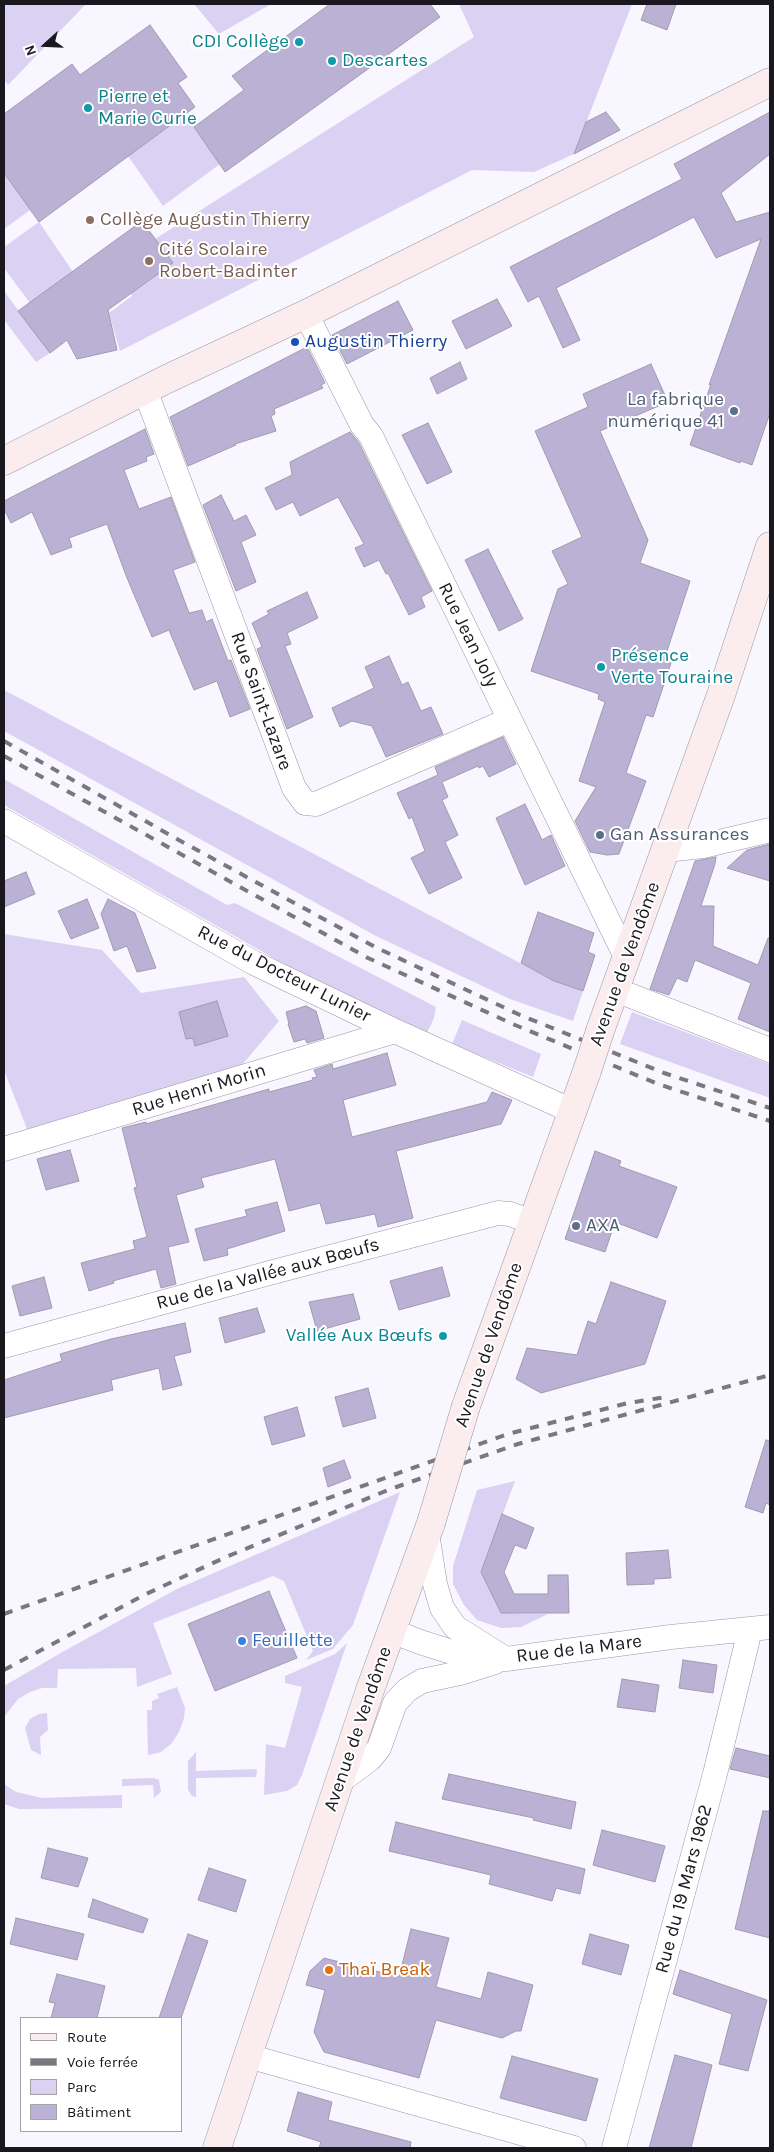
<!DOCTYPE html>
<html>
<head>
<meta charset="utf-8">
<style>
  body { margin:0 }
  #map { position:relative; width:774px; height:2152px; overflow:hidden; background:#f8f6fe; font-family:Karla,sans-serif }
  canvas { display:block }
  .frame { position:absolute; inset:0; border:5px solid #1a181f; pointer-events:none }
  .legend { position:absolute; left:20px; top:2017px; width:162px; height:115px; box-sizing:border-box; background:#fff; border:1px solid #a3a3a5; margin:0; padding:6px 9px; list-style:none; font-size:15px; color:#1a181f }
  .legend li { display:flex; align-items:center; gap:10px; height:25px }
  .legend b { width:25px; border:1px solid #a3a3a5 }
  .north { position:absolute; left:20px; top:20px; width:50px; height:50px; -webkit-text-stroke:4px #fff; paint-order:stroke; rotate:250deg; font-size:14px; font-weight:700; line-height:20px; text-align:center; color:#1a181f }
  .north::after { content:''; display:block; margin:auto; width:18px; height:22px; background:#1a181f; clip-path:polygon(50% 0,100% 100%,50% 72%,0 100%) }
</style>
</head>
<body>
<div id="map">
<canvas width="774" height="2152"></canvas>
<div class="frame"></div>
<ul class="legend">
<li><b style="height:6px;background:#fbeded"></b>Route</li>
<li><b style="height:6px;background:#79777f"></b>Voie ferrée</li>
<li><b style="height:14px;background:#dad1f3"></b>Parc</li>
<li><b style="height:14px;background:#bbb1d5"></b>Bâtiment</li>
</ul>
<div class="north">N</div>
</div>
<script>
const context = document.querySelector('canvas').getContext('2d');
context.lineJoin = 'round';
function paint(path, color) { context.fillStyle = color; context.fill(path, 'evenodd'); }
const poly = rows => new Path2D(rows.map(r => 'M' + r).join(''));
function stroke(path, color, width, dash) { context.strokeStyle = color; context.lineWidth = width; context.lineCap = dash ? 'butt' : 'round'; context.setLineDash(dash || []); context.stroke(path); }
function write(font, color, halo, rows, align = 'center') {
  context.font = font + ' Karla,sans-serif'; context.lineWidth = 4; context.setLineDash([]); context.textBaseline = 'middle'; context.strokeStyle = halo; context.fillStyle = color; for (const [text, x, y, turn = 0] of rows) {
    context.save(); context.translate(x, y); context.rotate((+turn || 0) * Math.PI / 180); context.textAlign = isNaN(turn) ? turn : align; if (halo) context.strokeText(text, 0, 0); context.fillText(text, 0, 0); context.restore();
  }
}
const green = poly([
  [4,4,86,4,8,85,4,80],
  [194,4,271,4,219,34],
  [459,4,632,4,574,154,534,172,472,170,120,351,109,313,132,296,114,265,474,37],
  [185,115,220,164,163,206,128,156],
  [4,173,30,210,4,229],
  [39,222,73,272,30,303,4,268,4,247],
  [4,291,50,353,36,362,4,320],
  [4,690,554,981,583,991,573,1021,510,999,376,936,4,731],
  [4,779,227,905,235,903,436,1007,434,1018,427,1033,321,985,4,805],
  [4,934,102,950,141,993,244,977,279,1021,236,1072,29,1134,4,1070],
  [632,1012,770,1064,770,1098,620,1044],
  [462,1020,541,1054,533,1077,452,1044],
  [515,1481,481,1572,501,1613,548,1614,521,1627,501,1628,477,1620,464,1605,453,1584,453,1566,477,1490],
  [400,1492,353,1625,333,1649,306,1660,313,1651,284,1581,273,1576,153,1623,172,1674,137,1687,136,1668,58,1669,57,1688,42,1688,30,1692,18,1699,4,1717,4,1686,66,1650,177,1589],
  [347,1643,302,1775,297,1785,287,1791,264,1795,266,1744,285,1748,302,1687,285,1683,285,1676,335,1654],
  [177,1687,185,1708,184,1718,179,1732,171,1744,161,1752,148,1755,147,1710,152,1710,152,1701,159,1698,157,1694],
  [47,1713,48,1730,40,1737,41,1755,31,1750,25,1728,30,1719,39,1714],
  [196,1752,196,1771,257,1769,256,1777,196,1778,196,1797,192,1796,188,1790,188,1761],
  [153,1778,159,1780,161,1792,154,1798,153,1785,122,1786,122,1779],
  [4,1784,16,1792,42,1798,122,1795,122,1808,19,1809,4,1804]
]);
const building = poly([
  [330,4,430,4,440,17,225,172,194,127,244,90,232,76,330,4],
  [647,4,676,4,667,30,641,20,647,4],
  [150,25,187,77,178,83,195,107,39,222,4,173,4,114,72,64,80,75,150,25],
  [606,112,620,130,574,154,586,122,606,112],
  [770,112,770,154,721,193,736,222,770,212,770,413,752,465,741,461,740,463,690,445,711,384,709,385,761,239,716,258,694,217,556,288,580,340,563,348,539,296,528,302,510,267,682,179,674,164,770,112],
  [142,221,173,263,108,310,117,350,77,359,67,340,50,353,18,311,142,221],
  [497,299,512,326,466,349,452,321,497,299],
  [398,301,413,330,347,364,332,335,398,301],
  [307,347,325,383,321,385,323,388,274,409,275,414,271,416,276,431,235,444,236,445,188,466,170,417,307,347],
  [460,362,467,379,437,394,430,378,460,362],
  [651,364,668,402,600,431,648,540,640,563,690,581,664,660,671,663,653,717,646,715,626,773,646,781,619,854,607,855,590,852,575,821,596,787,579,781,605,702,598,699,599,694,531,671,558,589,568,584,552,551,582,537,535,431,588,407,583,394,651,364],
  [428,423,452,472,427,484,402,435,428,423],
  [145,429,154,454,146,457,147,461,124,470,139,509,171,497,195,562,173,570,189,613,202,610,206,622,212,619,228,661,231,660,250,709,230,717,217,681,194,690,169,630,152,637,127,578,107,524,69,538,72,547,51,555,32,512,11,523,4,509,4,501,145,429],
  [350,432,359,443,432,591,421,597,425,607,409,615,388,573,386,574,379,560,364,567,355,548,364,544,338,497,300,516,293,502,276,510,265,488,292,475,290,462,350,432],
  [221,495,234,521,246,515,256,535,241,542,256,582,236,591,203,505,221,495],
  [488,549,523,619,499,631,465,560,488,549],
  [307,592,318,618,287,633,291,644,285,646,313,717,287,729,257,649,262,647,252,623,269,614,267,611,307,592],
  [389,656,402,685,408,682,421,711,431,707,443,734,386,757,372,726,352,721,340,727,332,708,374,688,365,667,389,656],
  [503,737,516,764,489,777,483,766,479,768,478,766,442,782,448,797,442,800,458,835,445,842,462,878,429,894,411,858,425,851,412,817,409,819,397,793,438,775,435,767,503,737],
  [525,804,542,840,551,835,565,866,525,885,496,818,525,804],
  [770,844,770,881,727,868,747,850,770,844],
  [716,857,715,864,701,906,714,906,713,946,758,965,768,938,770,938,770,1032,738,1019,751,983,695,960,687,982,677,978,669,995,650,989,695,861,716,857],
  [26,872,35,894,4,907,4,881,26,872],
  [87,899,99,928,71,939,58,911,87,899],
  [108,899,135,913,156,968,137,972,127,946,114,951,101,914,108,899],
  [538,912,594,933,588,952,595,955,583,991,554,981,521,963,538,912],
  [217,1001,228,1036,195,1046,193,1038,186,1039,179,1012,217,1001],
  [306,1006,316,1011,324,1038,307,1043,305,1039,294,1042,288,1024,289,1024,286,1012,306,1006],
  [387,1053,396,1085,343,1100,352,1137,487,1102,492,1092,512,1100,501,1124,396,1151,413,1218,378,1227,375,1214,326,1224,320,1203,289,1211,275,1159,201,1178,204,1187,176,1195,189,1242,168,1247,176,1284,161,1288,156,1269,113,1281,114,1283,89,1291,81,1263,135,1249,133,1241,147,1237,134,1188,137,1187,122,1128,146,1122,146,1124,269,1089,269,1092,313,1080,312,1078,317,1077,314,1070,332,1064,333,1069,387,1053],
  [70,1150,79,1181,46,1190,37,1159,70,1150],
  [595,1151,621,1161,619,1166,677,1187,657,1238,615,1222,605,1252,565,1239,595,1151],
  [277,1202,285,1231,227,1249,228,1255,204,1261,195,1229,247,1216,245,1210,277,1202],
  [442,1267,450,1296,399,1310,390,1281,442,1267],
  [44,1277,52,1308,20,1316,12,1286,44,1277],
  [611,1282,666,1301,645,1364,541,1393,516,1379,527,1348,577,1355,588,1321,596,1324,611,1282],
  [353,1294,360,1319,317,1331,309,1302,353,1294],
  [257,1308,265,1332,225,1343,219,1318,257,1308],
  [185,1323,191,1352,174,1356,182,1385,163,1390,159,1368,111,1380,113,1390,4,1418,4,1380,62,1361,60,1354,111,1339,185,1323],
  [368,1388,376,1418,343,1427,335,1397,368,1388],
  [297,1407,305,1436,272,1445,264,1417,297,1407],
  [766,1440,770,1441,770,1505,766,1503,763,1513,745,1507,766,1440],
  [344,1460,351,1478,328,1487,323,1468,344,1460],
  [502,1514,534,1528,526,1549,515,1545,504,1572,514,1594,548,1594,548,1575,568,1575,569,1613,501,1613,481,1572,502,1514],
  [668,1550,671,1578,654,1579,654,1584,627,1585,626,1553,668,1550],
  [269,1591,297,1658,215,1691,188,1624,269,1591],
  [683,1660,717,1665,713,1693,679,1688,683,1660],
  [622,1679,659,1685,655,1712,617,1707,622,1679],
  [736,1748,770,1756,770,1778,730,1769,736,1748],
  [449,1774,576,1802,571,1829,533,1820,534,1818,442,1799,449,1774],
  [763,1811,770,1811,770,1938,735,1929,763,1811],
  [396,1822,585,1869,580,1894,556,1888,552,1901,489,1884,491,1875,389,1851,396,1822],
  [602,1830,665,1846,655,1882,593,1865,602,1830],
  [48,1848,88,1858,78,1887,41,1878,48,1848],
  [209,1868,246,1880,236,1912,198,1900,209,1868],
  [93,1899,148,1919,143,1933,88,1917,93,1899],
  [16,1918,84,1934,77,1960,10,1944,16,1918],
  [411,1929,449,1938,436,1987,481,1999,488,1972,533,1985,521,2031,516,2031,502,2038,436,2020,419,2078,324,2052,314,2032,325,1990,306,1985,310,1971,324,1958,399,1977,411,1929],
  [188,1934,208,1941,181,2018,159,2018,188,1934],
  [590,1934,629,1945,621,1975,582,1964,590,1934],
  [680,1970,767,2000,748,2071,719,2064,732,2014,673,1994,680,1970],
  [57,1974,105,1986,97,2018,51,2018,55,2003,49,2002,57,1974],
  [675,2055,712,2065,691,2148,649,2148,675,2055],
  [512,2056,598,2079,586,2121,500,2098,512,2056],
  [298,2092,332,2102,328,2120,411,2142,410,2148,319,2148,321,2142,287,2131,298,2092]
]);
const minor = poly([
  [306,314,362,425,371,436,627,959],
  [145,390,294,788,305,803,316,804,509,720],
  [4,821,254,963,395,1031,572,1111],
  [666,850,703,846,770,830],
  [616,990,770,1050],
  [4,1149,395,1031],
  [4,1346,273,1272,498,1213,510,1214,532,1222],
  [427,1533,435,1584,442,1608,455,1627,504,1658],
  [392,1631,420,1642,461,1655,506,1659,671,1637,770,1627],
  [339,1782,370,1759,379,1748,395,1703,407,1690,422,1681,460,1673,495,1662],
  [248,2056,574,2148],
  [614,2148,715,1774,750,1630]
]);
const secondary = poly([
  [4,461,167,379,306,314,770,82],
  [600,1031,721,695,770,546],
  [466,1406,587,1071],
  [217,2148,370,1690,431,1523]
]);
const rail = poly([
  [4,741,177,839,375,947,520,1015,664,1073,770,1108],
  [4,756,368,958,515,1025,658,1084,770,1121],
  [4,1614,508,1434,628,1403,666,1397],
  [4,1670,146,1594,226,1557,388,1490,518,1444,770,1375]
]);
const secondaryBridge = poly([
  [587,1071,600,1031],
  [431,1523,466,1406]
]);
const markers = [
  [299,42,5,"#0f9aa8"],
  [332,61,5,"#0f9aa8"],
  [88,108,5,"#0f9aa8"],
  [90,220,5,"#8d6e63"],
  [149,261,5,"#8d6e63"],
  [295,342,5,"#1a4fb4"],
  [734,411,5,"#5c6f8a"],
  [601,667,5,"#0f9aa8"],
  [600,835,5,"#5c6f8a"],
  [576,1226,5,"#5c6f8a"],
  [443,1336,5,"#0f9aa8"],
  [242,1641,5,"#3f7fe0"],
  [329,1970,5,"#e8710a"]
];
const cultureNames = [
  ["CDI Collège",289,42,"right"],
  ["Descartes",342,61],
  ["Pierre et",98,97],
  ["Marie Curie",98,119],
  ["Présence",611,656],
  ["Verte Touraine",611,678],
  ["Vallée Aux Bœufs",433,1336,"right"]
];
const educationNames = [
  ["Collège Augustin Thierry",100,220],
  ["Cité Scolaire",159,250],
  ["Robert-Badinter",159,272]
];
const transitNames = [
  ["Augustin Thierry",305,342]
];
const serviceNames = [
  ["La fabrique",724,400,"right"],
  ["numérique 41",724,422,"right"],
  ["Gan Assurances",610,835],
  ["AXA",586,1226]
];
const streetNames = [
  ["Rue Jean Joly",468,635,64],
  ["Rue Saint-Lazare",261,701,70],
  ["Avenue de Vendôme",625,964,-70],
  ["Rue du Docteur Lunier",284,974,27],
  ["Rue Henri Morin",199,1090,-17],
  ["Rue de la Vallée aux Bœufs",268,1274,-15],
  ["Avenue de Vendôme",489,1345,-71],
  ["Rue de la Mare",579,1649,-7],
  ["Avenue de Vendôme",358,1729,-71],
  ["Rue du 19 Mars 1962",684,1889,-75]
];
const shopNames = [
  ["Feuillette",252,1641]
];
const foodNames = [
  ["Thaï Break",339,1970]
];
paint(green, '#dad1f3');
paint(building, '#bbb1d5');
stroke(building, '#a09bae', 1);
stroke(minor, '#9c97a9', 25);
stroke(secondary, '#9c97a9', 29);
stroke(minor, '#fff', 24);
stroke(secondary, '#fbeded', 28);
stroke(rail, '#79777f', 4, [9, 9]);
stroke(secondaryBridge, '#9c97a9', 29, []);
stroke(secondaryBridge, '#fbeded', 28);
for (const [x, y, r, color] of markers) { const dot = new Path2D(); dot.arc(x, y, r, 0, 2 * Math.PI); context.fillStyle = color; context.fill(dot); stroke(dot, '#fff', 2); }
write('19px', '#0d838f', '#fff', cultureNames, 'left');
write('19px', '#785e54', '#fff', educationNames, 'left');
write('19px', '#164399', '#fff', transitNames, 'left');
write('19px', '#4e5e75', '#fff', serviceNames, 'left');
write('19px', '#1a181f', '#fff', streetNames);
write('19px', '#366cbe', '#fff', shopNames, 'left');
write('19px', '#c56008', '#fff', foodNames, 'left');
</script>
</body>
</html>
